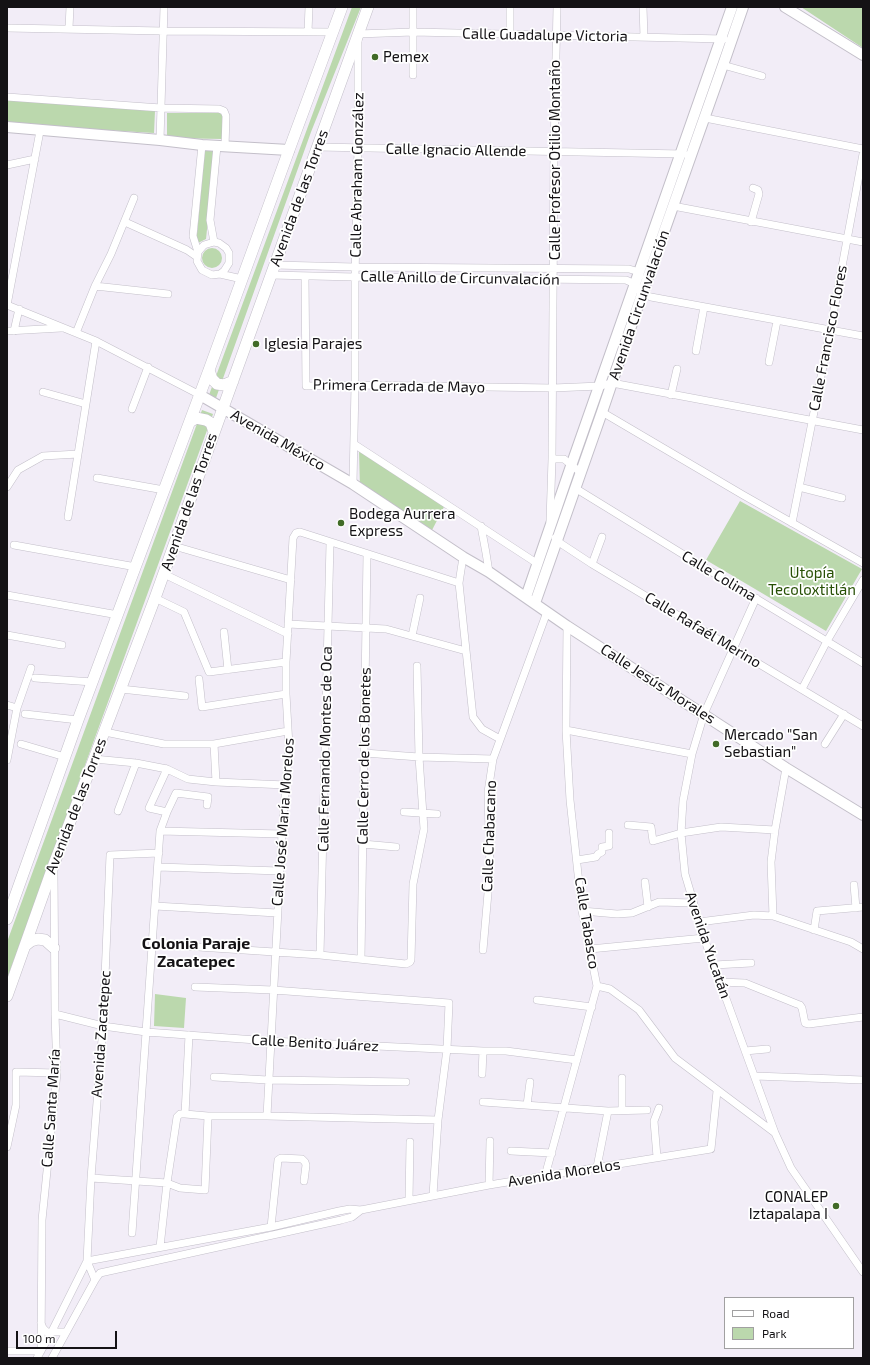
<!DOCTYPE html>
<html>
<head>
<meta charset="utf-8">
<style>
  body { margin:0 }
  #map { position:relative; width:870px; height:1365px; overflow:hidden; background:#f2edf7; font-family:"Exo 2",sans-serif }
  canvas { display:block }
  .frame { position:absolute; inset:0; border:8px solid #141215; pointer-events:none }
  .legend { position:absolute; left:724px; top:1297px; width:130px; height:52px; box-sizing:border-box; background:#fff; border:1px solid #a1a0a1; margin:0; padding:5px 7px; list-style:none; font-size:12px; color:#141215 }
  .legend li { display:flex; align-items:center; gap:8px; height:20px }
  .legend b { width:20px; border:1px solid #a1a0a1 }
  .scale { position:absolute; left:16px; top:1331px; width:101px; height:18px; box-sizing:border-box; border:2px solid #141215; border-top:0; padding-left:5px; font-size:12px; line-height:14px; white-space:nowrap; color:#141215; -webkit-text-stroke:3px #fff; paint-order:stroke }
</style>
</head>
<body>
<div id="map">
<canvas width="870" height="1365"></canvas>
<div class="frame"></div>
<ul class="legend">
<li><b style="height:5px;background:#fff"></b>Road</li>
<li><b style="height:11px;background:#bbd8ad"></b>Park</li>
</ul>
<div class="scale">100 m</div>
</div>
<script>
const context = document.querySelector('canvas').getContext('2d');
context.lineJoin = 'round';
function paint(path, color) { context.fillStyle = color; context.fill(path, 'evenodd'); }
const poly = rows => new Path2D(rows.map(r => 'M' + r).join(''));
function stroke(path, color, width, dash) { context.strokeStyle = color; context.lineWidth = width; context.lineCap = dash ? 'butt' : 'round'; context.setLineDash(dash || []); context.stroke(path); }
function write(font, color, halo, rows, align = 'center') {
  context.font = font + ' "Exo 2",sans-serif'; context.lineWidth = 3.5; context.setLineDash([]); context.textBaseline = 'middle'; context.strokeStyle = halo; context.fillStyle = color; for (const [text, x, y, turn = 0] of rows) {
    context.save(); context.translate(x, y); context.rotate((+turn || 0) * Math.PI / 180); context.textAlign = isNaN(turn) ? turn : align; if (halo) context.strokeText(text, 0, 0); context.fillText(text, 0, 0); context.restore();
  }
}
const green = poly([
  [352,7,361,7,311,132,216,398,209,395],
  [801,7,861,7,863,8,863,48],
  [7,98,155,111,154,133,7,124],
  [167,113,223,113,222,139,167,138],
  [205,150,215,151,206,239,196,244],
  '202 258a10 10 0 1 1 20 0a10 10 0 1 1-20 0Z',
  [202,410,213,414,7,979,7,942],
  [359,450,445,505,430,534,360,489],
  [740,501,862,569,826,631,706,560],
  [155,994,186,998,184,1028,154,1026]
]);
const street = poly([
  [413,7,413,75],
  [643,7,644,37],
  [7,28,164,31,332,32],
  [69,28,70,7],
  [308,32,309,7],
  [510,35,510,7],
  [723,65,762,76],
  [7,97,161,108,219,109,224,111,226,116,225,147],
  [705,118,863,149],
  [160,140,164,7],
  [317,147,684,154],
  [7,165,35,159],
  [673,206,863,242],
  [125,222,187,250,197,257],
  [751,222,759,194,758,190,753,188],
  [214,242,210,220,217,146],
  [198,252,204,245,214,242,219,243,226,248,229,253,229,263,224,271,220,274,212,275,202,270,197,261,198,252,193,236,202,145],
  [275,265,355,267,629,269,636,271,640,276],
  [220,274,242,279],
  [271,275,355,277,626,280,635,284,642,294,651,297,863,336],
  [305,276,306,386,355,385,553,388,600,386,612,383,863,430],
  [95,286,168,294],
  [7,305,96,341,200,395],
  [7,305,40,131],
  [7,331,61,328],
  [14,331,19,309],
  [76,333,95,286,111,254,134,198],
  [696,351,704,307],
  [769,362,777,321],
  [43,392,86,404],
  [671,395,677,369],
  [132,409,148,367],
  [602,412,743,495,863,563],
  [354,444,538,564],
  [552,459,564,459,580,472],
  [97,478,164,490],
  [353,484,355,385,355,277,358,148,358,34,413,32,724,39],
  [7,487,18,470,43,456,78,454],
  [799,487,842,498],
  [575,488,702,566,863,663],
  [68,517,96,341],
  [550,521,552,459,554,152,557,7],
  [792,523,830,331,863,154],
  [481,526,486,553,489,572],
  [555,538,557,541,592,564,863,726],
  [14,545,136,567],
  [174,546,291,580],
  [463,557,459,583,473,717,482,729,500,739],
  [592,564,602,537],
  [164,574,288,634],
  [7,595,118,615],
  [155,598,184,612,209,672,286,662],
  [756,598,704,714,692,754,683,801,681,833,685,874,704,938,775,1133,791,1168,863,1272],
  [288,624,386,629,466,651],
  [224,632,228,670],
  [7,635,62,645],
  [412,636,420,598],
  [35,678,93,682],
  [199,679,202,707,286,694],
  [121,689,185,696],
  [802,689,827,641,863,580],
  [7,705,17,708],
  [25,714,78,720],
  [566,730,692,754],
  [105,732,164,744,214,744,288,731],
  [21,744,65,757],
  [214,744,216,782],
  [825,744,844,714],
  [364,753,419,757,493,759],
  [94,759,136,763,167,769,188,779,216,782,286,785],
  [7,760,17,708,31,668],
  [167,769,149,808,167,812],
  [118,811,136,763],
  [404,812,437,814],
  [628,825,651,827,653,841,681,833,721,827,775,830],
  [160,831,282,834],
  [363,844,396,847],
  [577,860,596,857,598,854,602,852,602,847,609,846,609,833],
  [158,867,280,871],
  [645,882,648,907],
  [854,885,856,908],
  [155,906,277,913],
  [582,911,617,914,632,913,659,902,693,903],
  [773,916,771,862,775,830,786,768],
  [699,922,754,915,773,916,851,942,863,949],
  [814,930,817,911,863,907],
  [153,944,320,955,406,964,410,962,411,960,413,884,424,829,419,757,417,666],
  [590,949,704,938],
  [483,950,490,870,488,792,493,759,547,612],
  [320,955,330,543],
  [361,959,367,554],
  [714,965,751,963],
  [720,982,745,983,797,1004,800,1005,802,1008,805,1023,809,1024,863,1017],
  [597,986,610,989,639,1010,675,1058,775,1133],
  [195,987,273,990,449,1003,447,1049,438,1120,433,1195],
  [537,1000,592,1007],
  [55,1014,103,1026,146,1032,270,1041,483,1051,506,1051,577,1060],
  [745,1051,767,1049],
  [482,1074,483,1051],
  [755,1076,863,1080],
  [214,1077,268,1080,406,1082],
  [622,1078,622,1110],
  [483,1102,608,1111,647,1110],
  [527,1105,530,1082],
  [185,1114,208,1116,267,1116,438,1120],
  [267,1116,282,834,289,746,286,694,286,662,293,538,296,533,300,532,459,583],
  [7,1147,16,1105,16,1072,57,1073],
  [511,1151,552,1153],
  [657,1157,654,1121,659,1108],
  [597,1167,608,1111],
  [545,1176,597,986,582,911,570,800,566,730,567,626],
  [91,1178,167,1183,180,1188,205,1190,208,1116],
  [489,1185,490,1141],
  [409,1200,410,1142],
  [271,1227,278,1160,281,1158,302,1159,305,1162,306,1165,304,1181],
  [132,1233,160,831,167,812,176,793,208,797,207,805],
  [160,1247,167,1183,177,1117,180,1114,185,1114,189,1035],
  [95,1280,87,1261,91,1178,103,1026,110,855,159,853],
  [41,1323,43,1328,47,1332,66,1332],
  [7,1351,41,1351,42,1220,57,1073,55,1014,54,872],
  [37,1358,52,1331,87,1261,271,1227,339,1211,350,1209,361,1210,489,1185,711,1149,717,1091],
  [52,1358,95,1280,100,1273,341,1220,352,1217,361,1210]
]);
const secondary = poly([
  [785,7,863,55],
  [7,127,160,140,202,145,289,150],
  [200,395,353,484,463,557,489,572,567,626,786,768,863,815],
  [526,597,571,466,732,7],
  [535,603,602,412,642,294,723,65,743,7]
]);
const primary = poly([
  [209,370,212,379,217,384,224,385,233,381],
  [190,422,196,418,206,420,211,423,214,432],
  [7,919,78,720,209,370,289,150,342,7],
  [26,945,31,941,38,939,45,940,54,948],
  [7,996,54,864,155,598,223,408,368,7]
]);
const markers = [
  [375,57,4,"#416b27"],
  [256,344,4,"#416b27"],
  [341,523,4,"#416b27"],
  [716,744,4,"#416b27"],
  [836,1206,4,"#416b27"]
];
const streetNames = [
  ["Calle Guadalupe Victoria",545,35,1],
  ["Calle Ignacio Allende",456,150,1],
  ["Calle Profesor Otilio Montaño",555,160,-90],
  ["Calle Abraham González",357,175,-89],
  ["Avenida de las Torres",299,198,-70],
  ["Calle Anillo de Circunvalación",460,278,1],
  ["Avenida Circunvalación",639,305,-71],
  ["Calle Francisco Flores",828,338,-79],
  ["Primera Cerrada de Mayo",399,386,1],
  ["Avenida México",278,440,30],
  ["Avenida de las Torres",189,502,-71],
  ["Calle Colima",719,576,31],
  ["Calle Rafaél Merino",703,630,31],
  ["Calle Jesús Morales",658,684,33],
  ["Calle Fernando Montes de Oca",325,749,-89],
  ["Calle Cerro de los Bonetes",364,756,-89],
  ["Avenida de las Torres",76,806,-69],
  ["Calle José María Morelos",283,822,-86],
  ["Calle Chabacano",489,836,-88],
  ["Calle Tabasco",587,923,81],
  ["Avenida Yucatán",708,945,71],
  ["Avenida Zacatepec",101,1034,-86],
  ["Calle Benito Juárez",315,1043,3],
  ["Calle Santa María",51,1108,-86],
  ["Avenida Morelos",564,1173,-9]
];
const poiNames = [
  ["Pemex",383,57],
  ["Iglesia Parajes",264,344],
  ["Bodega Aurrera",349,514],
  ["Express",349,531],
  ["Mercado \"San",724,735],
  ["Sebastian\"",724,752],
  ["CONALEP",828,1197,"right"],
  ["Iztapalapa I",828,1214,"right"]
];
const parkNames = [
  ["Utopía",812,573],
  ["Tecoloxtitlán",812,590]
];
const neighbourhoodNames = [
  ["Colonia Paraje",196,944],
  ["Zacatepec",196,962]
];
paint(green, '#bbd8ad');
stroke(street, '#c3bfc9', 8);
stroke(secondary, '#c3bfc9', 12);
stroke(primary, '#c3bfc9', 12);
stroke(street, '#fff', 7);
stroke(secondary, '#fff', 10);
stroke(primary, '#fff', 11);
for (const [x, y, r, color] of markers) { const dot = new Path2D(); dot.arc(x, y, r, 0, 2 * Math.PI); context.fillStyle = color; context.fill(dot); stroke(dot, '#fff', 1.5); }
write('15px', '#141215', '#fff', streetNames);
write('15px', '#141215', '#fff', poiNames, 'left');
write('15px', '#275005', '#fff', parkNames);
write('bold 16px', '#141215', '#fff', neighbourhoodNames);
</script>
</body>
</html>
